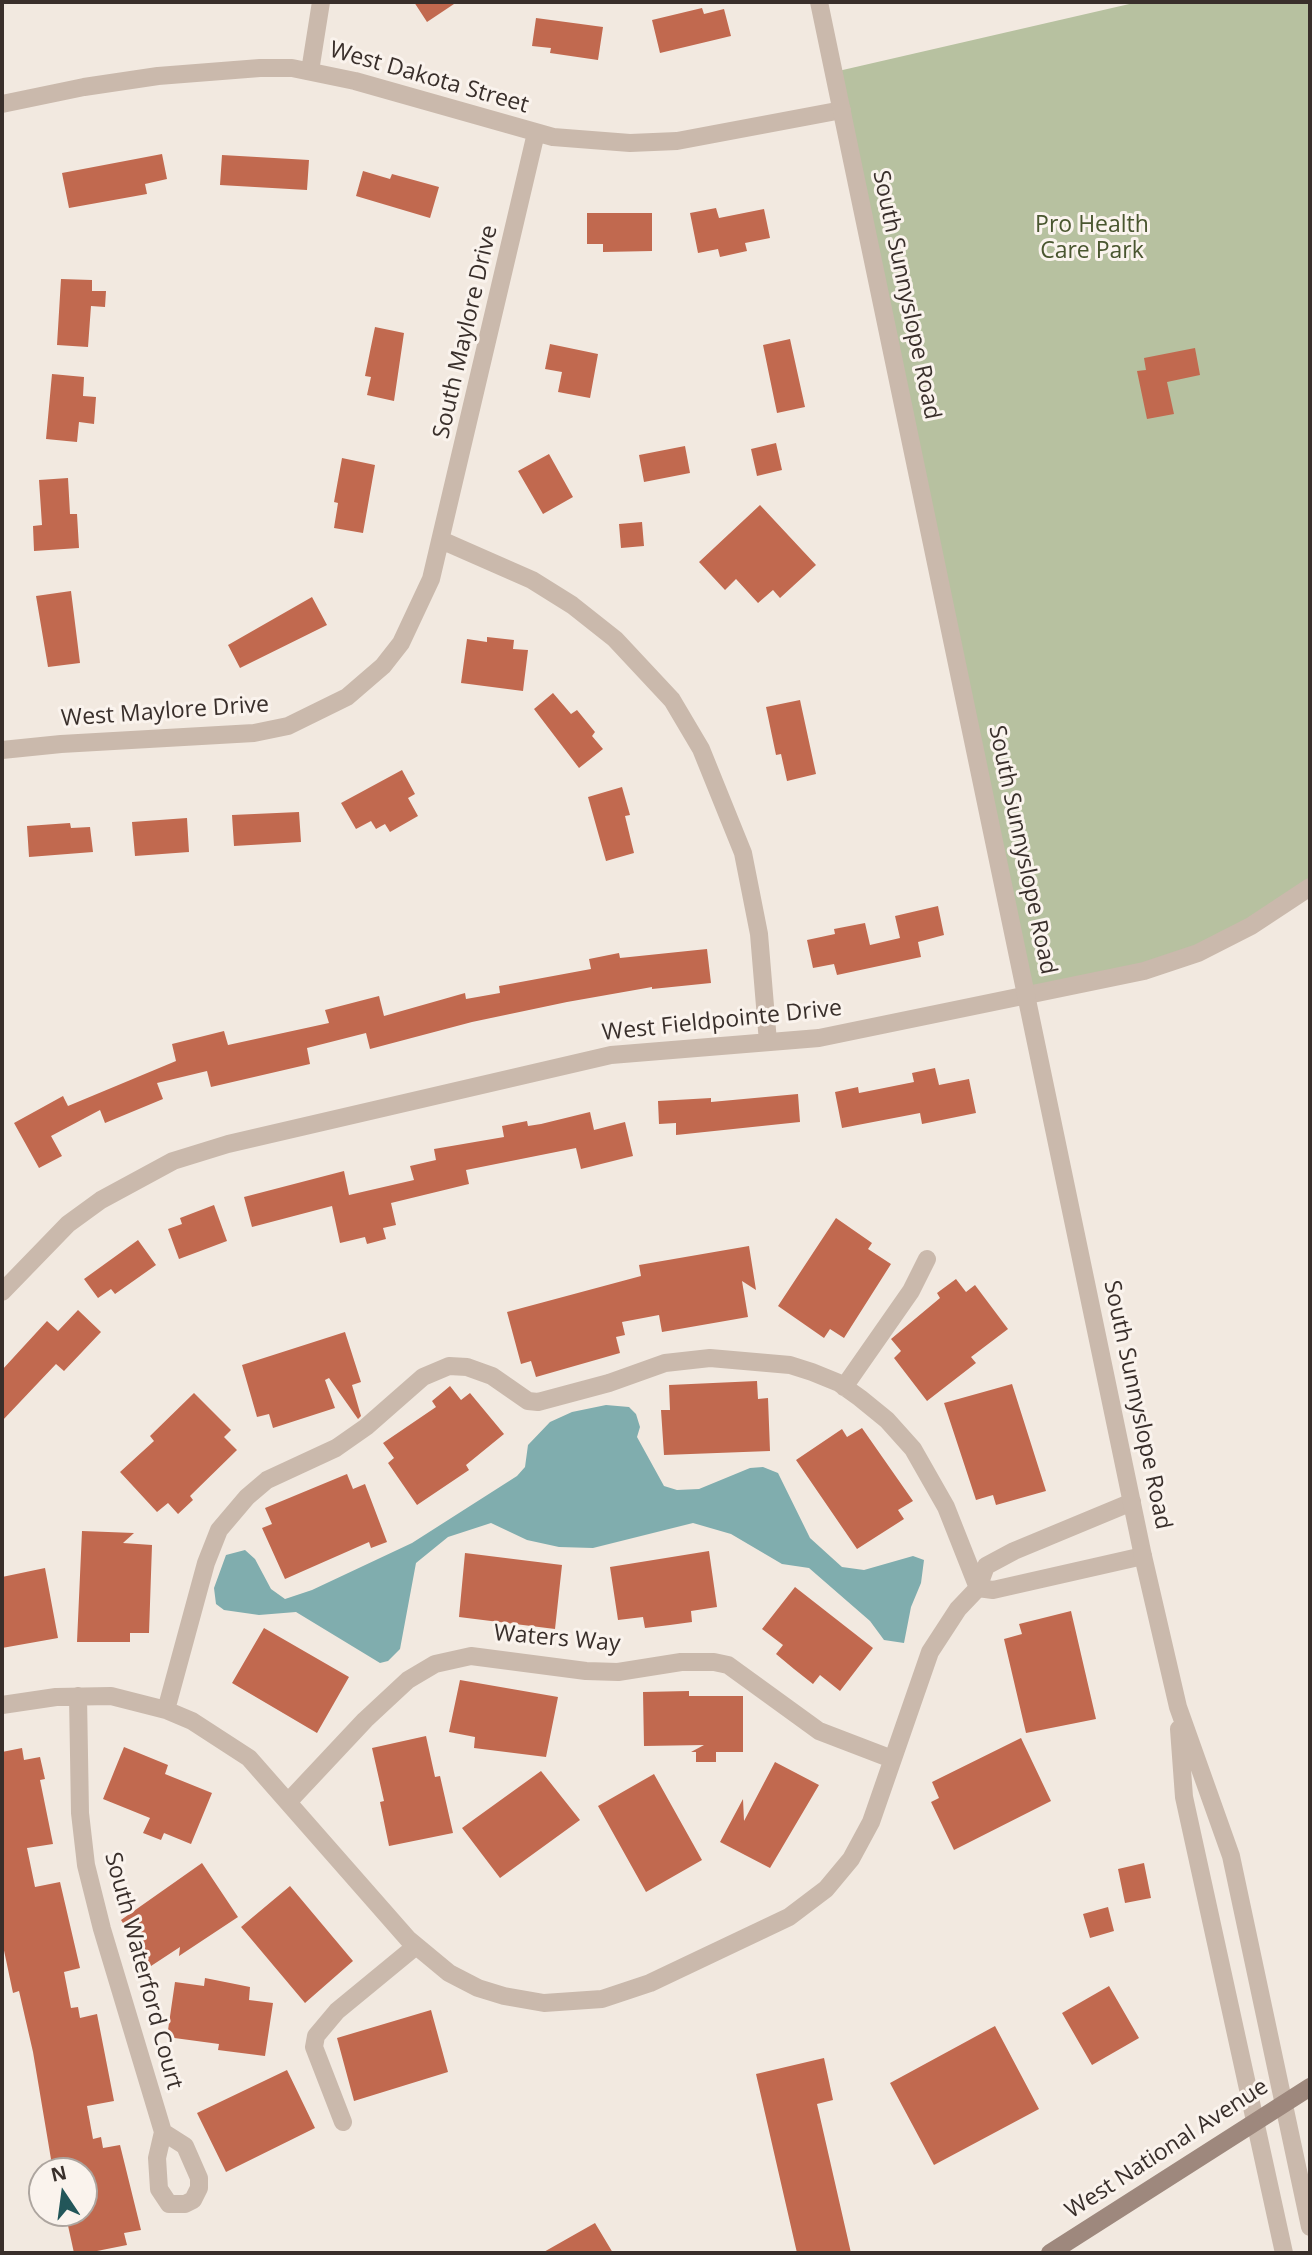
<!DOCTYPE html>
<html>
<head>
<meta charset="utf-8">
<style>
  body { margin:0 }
  #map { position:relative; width:1312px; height:2255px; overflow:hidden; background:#f2e9e0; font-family:"Open Sans",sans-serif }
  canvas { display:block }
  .frame { position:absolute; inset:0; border:4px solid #392f2b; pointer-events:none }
  .north { position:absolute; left:28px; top:2157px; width:70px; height:70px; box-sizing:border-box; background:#faf3ed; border:2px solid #ada59f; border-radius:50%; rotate:347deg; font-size:19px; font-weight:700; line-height:28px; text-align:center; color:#392f2b }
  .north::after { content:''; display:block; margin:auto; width:24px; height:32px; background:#225659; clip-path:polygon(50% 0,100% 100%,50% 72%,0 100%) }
</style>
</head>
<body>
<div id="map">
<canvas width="1312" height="2255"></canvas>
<div class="frame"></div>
<div class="north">N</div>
</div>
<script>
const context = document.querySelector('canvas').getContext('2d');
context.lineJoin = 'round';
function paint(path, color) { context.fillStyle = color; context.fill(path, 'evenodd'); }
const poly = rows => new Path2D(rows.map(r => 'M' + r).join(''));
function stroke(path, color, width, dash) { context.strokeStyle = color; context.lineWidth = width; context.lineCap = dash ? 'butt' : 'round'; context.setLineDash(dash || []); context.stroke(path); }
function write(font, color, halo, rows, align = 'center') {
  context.font = font + ' "Open Sans",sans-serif'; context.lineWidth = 6; context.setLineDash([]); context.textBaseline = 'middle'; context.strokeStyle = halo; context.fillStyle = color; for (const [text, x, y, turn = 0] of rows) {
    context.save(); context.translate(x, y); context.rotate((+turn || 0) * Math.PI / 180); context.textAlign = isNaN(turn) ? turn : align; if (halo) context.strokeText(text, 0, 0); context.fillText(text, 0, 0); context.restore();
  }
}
const green = poly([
  [1138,2,1310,2,1310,887,1198,953,1028,994,834,72]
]);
const water = poly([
  [606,1405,629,1407,636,1414,640,1427,637,1437,664,1486,677,1490,699,1489,750,1468,763,1467,778,1473,810,1538,842,1567,864,1570,913,1556,924,1560,921,1583,911,1607,904,1643,884,1640,870,1621,809,1568,782,1564,731,1534,693,1523,593,1548,559,1547,527,1540,491,1523,448,1537,416,1563,400,1649,388,1661,380,1663,296,1612,259,1615,224,1610,216,1604,214,1588,226,1555,245,1550,255,1559,271,1589,285,1599,312,1590,412,1543,517,1476,525,1467,528,1445,550,1422,572,1412]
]);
const building = poly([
  [414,2,457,2,427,22],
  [702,8,704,14,724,9,731,36,660,53,652,20],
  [536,18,603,27,598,60,550,53,551,48,532,46],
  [162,154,167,179,145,184,147,194,69,208,62,173],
  [222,155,309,160,307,190,220,185],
  [363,171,390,179,392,174,439,187,430,218,356,196],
  [716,208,719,218,764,209,770,238,745,243,747,251,720,257,718,249,698,253,690,213],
  [587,213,652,213,652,251,603,252,603,244,587,244],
  [61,279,92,280,92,291,106,291,105,307,91,306,88,347,57,345],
  [375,327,404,333,394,401,367,395,371,377,365,376],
  [790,339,805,407,777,413,763,345],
  [550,344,598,354,590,398,558,392,562,372,545,369],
  [1195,348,1200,375,1167,382,1174,414,1147,419,1137,371,1146,370,1144,358],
  [52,374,84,377,83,396,96,397,94,424,79,422,77,442,46,439],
  [776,443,782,470,757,476,751,449],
  [685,446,690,473,644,482,639,455],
  [549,454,573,497,543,514,518,471],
  [342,458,375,465,363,533,334,528,338,503,334,502],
  [68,478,70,514,77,514,79,548,34,551,33,526,42,525,39,480],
  [760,505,816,565,780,598,773,590,758,603,736,579,725,590,699,562],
  [642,522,644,546,621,548,619,524],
  [71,591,80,663,48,667,36,596],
  [312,597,327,625,240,668,228,645],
  [487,637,514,640,513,649,528,650,523,691,461,683,467,639,487,642],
  [553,693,571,714,577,710,595,732,592,736,603,749,579,768,534,709],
  [800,700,816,774,787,781,781,754,776,755,766,707],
  [402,770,415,794,408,798,418,816,390,832,385,824,376,829,371,821,356,829,341,803],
  [622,787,630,815,625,816,634,853,606,861,588,797],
  [299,812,301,842,234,846,232,815],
  [187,818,189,852,135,856,132,822],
  [70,823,71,828,90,827,93,852,29,857,27,826],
  [938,906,944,935,918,942,921,957,837,975,834,964,813,968,807,940,835,934,834,929,865,923,870,945,900,938,895,916],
  [707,949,711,983,652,989,652,987,567,1002,472,1022,370,1049,366,1033,307,1048,310,1064,211,1087,207,1071,157,1083,163,1099,105,1123,100,1110,51,1136,62,1156,39,1168,14,1123,63,1096,68,1106,176,1061,172,1044,224,1031,228,1045,329,1023,325,1010,379,996,384,1016,465,993,466,999,500,993,499,986,591,969,589,959,619,953,620,958],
  [935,1068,939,1085,969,1079,976,1113,922,1124,920,1113,842,1128,835,1092,858,1087,859,1093,914,1082,912,1073],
  [798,1094,800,1122,676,1135,676,1123,659,1124,658,1101,711,1098,711,1102],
  [590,1112,594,1130,625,1122,633,1156,581,1169,576,1148,466,1170,469,1184,391,1203,396,1225,383,1228,386,1239,367,1244,365,1237,340,1243,332,1206,252,1227,244,1197,344,1171,349,1195,414,1180,410,1166,436,1160,434,1149,504,1137,502,1126,527,1121,528,1126,541,1124],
  [214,1205,227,1241,179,1259,168,1229,182,1224,180,1218],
  [836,1218,872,1243,868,1249,891,1264,844,1338,830,1329,824,1338,778,1306],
  [138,1240,156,1265,115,1294,111,1289,98,1298,84,1279],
  [749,1246,756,1290,742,1281,748,1317,662,1332,659,1315,622,1322,625,1335,616,1337,620,1353,536,1377,531,1361,521,1364,507,1312,641,1276,639,1265],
  [956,1279,966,1292,975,1285,1008,1329,971,1357,976,1363,927,1401,894,1358,901,1351,891,1339,940,1298,937,1293],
  [78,1310,101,1332,64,1371,56,1364,2,1421,2,1370,47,1321,58,1331],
  [345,1332,361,1382,352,1385,361,1416,358,1419,329,1378,325,1380,335,1408,273,1428,269,1414,257,1417,242,1365],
  [757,1381,758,1399,768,1398,770,1451,664,1455,661,1410,670,1410,669,1385],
  [1012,1384,1046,1491,996,1505,993,1495,976,1500,944,1403],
  [450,1386,461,1400,470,1393,504,1434,466,1465,469,1470,417,1505,388,1463,394,1458,383,1443,436,1407,432,1401],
  [194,1393,231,1430,224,1437,237,1450,190,1496,193,1500,178,1514,168,1503,157,1512,120,1472,154,1441,150,1436],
  [862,1428,913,1501,898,1510,904,1519,857,1549,796,1460,842,1429,847,1437],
  [347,1474,353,1489,365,1484,387,1542,371,1548,369,1542,285,1579,262,1528,272,1524,265,1508],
  [82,1531,134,1533,123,1543,152,1545,149,1633,130,1633,130,1642,77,1642],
  [709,1551,717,1607,691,1611,692,1622,670,1625,645,1628,643,1617,618,1620,610,1567],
  [465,1553,562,1565,555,1629,459,1617],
  [45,1568,58,1638,2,1648,2,1577],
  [795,1587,873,1648,840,1691,820,1675,813,1684,794,1669,776,1654,783,1645,762,1629],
  [1071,1611,1096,1719,1026,1733,1004,1639,1022,1634,1019,1624],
  [264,1628,349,1677,317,1733,232,1683],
  [460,1680,558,1697,546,1757,474,1748,475,1737,449,1732],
  [689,1691,689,1696,743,1696,743,1752,716,1752,716,1762,696,1762,696,1752,691,1752,704,1745,644,1746,643,1692],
  [426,1736,435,1777,440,1776,453,1833,389,1846,380,1802,384,1801,372,1748],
  [1021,1738,1051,1801,954,1850,931,1802,939,1798,932,1782],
  [124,1747,168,1765,165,1774,212,1793,191,1844,164,1833,161,1840,143,1833,150,1818,103,1799],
  [22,1748,24,1760,40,1757,45,1779,40,1780,53,1844,27,1848,35,1887,60,1882,80,1968,64,1972,71,2008,78,2007,80,2018,97,2014,114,2101,87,2106,93,2139,101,2137,103,2148,120,2145,141,2230,124,2233,127,2245,87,2253,74,2253,67,2221,84,2217,84,2171,53,2171,33,2052,19,1991,13,1993,2,1941,2,1752],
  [775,1762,819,1785,770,1868,720,1842,743,1799,744,1821],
  [541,1771,580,1820,500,1878,462,1828],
  [654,1774,702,1860,646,1892,598,1806],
  [202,1863,238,1917,179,1956,180,1947,151,1966,121,1920],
  [1144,1863,1151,1898,1125,1903,1118,1869],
  [290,1886,353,1961,305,2003,241,1927],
  [1108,1907,1114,1931,1090,1938,1083,1914],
  [205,1978,250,1987,249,2000,273,2003,265,2056,218,2050,219,2044,167,2037,175,1982,204,1986],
  [1109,1986,1139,2038,1092,2065,1062,2013],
  [431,2010,448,2072,354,2101,337,2038],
  [995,2026,1039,2109,934,2165,890,2083],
  [824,2058,833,2100,817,2104,851,2253,797,2253,756,2074],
  [287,2070,315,2128,226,2172,197,2113],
  [595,2223,613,2253,542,2253]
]);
const minor = poly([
  [310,71,321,2],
  [2,104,84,87,158,76,260,68,292,68,355,81,553,137,630,143,677,141,842,110],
  [441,540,532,580,572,605,615,639,672,700,701,749,743,853,759,934,768,1042],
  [2,750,61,744,254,733,288,726,347,697,383,666,401,643,431,579,536,133],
  [2,1292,68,1224,101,1200,173,1161,228,1144,611,1055,819,1038,1144,971,1198,953,1251,926,1310,887],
  [844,1387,911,1291,927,1259],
  [978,1588,993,1590,1143,1556],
  [78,1696,80,1813,86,1865,102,1929,163,2132,157,2158,159,2189,169,2204,185,2204,193,2200,199,2188,199,2178,185,2146,163,2132],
  [2,1705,56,1697,111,1696,166,1710,192,1721,249,1758,408,1939,449,1973,478,1988,504,1996,544,2003,602,1999,650,1983,789,1917,826,1889,851,1859,871,1822,930,1652,958,1609,978,1588,986,1566,1014,1551,1132,1502],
  [166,1710,206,1563,219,1530,247,1497,267,1480,336,1448,366,1427,423,1377,449,1366,467,1367,492,1376,528,1401,538,1402,609,1383,665,1363,710,1358,790,1365,812,1372,839,1383,860,1398,887,1420,913,1449,946,1507,978,1588],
  [289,1801,365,1720,408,1680,435,1664,471,1656,586,1671,618,1672,681,1662,714,1662,728,1665,819,1731,892,1759],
  [343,2122,314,2047,316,2036,337,2011,416,1946]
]);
const tertiary = poly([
  [819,2,1143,1556,1178,1707,1231,1856,1310,2227],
  [1179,1729,1184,1797,1284,2253]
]);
const secondary = poly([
  [1050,2253,1310,2087]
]);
const streetNames = [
  ["West Dakota Street",429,78,16],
  ["South Sunnyslope Road",906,295,78],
  ["South Maylore Drive",466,332,-77],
  ["West Maylore Drive",165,712,-4],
  ["South Sunnyslope Road",1022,850,78],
  ["West Fieldpointe Drive",722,1021,-6],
  ["South Sunnyslope Road",1137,1405,78],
  ["Waters Way",557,1639,5],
  ["South Waterford Court",143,1971,75],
  ["West National Avenue",1167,2149,-33]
];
const parkNames = [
  ["Pro Health",1092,225],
  ["Care Park",1092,251]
];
paint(green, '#b7c1a0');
paint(water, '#80adae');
paint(building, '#c1694f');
stroke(minor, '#cab9ac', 18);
stroke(tertiary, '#cab9ac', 18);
stroke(secondary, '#9e887d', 18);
write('23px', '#392f2b', '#faf3ed', streetNames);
write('23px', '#49562f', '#faf3ed', parkNames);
</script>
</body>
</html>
